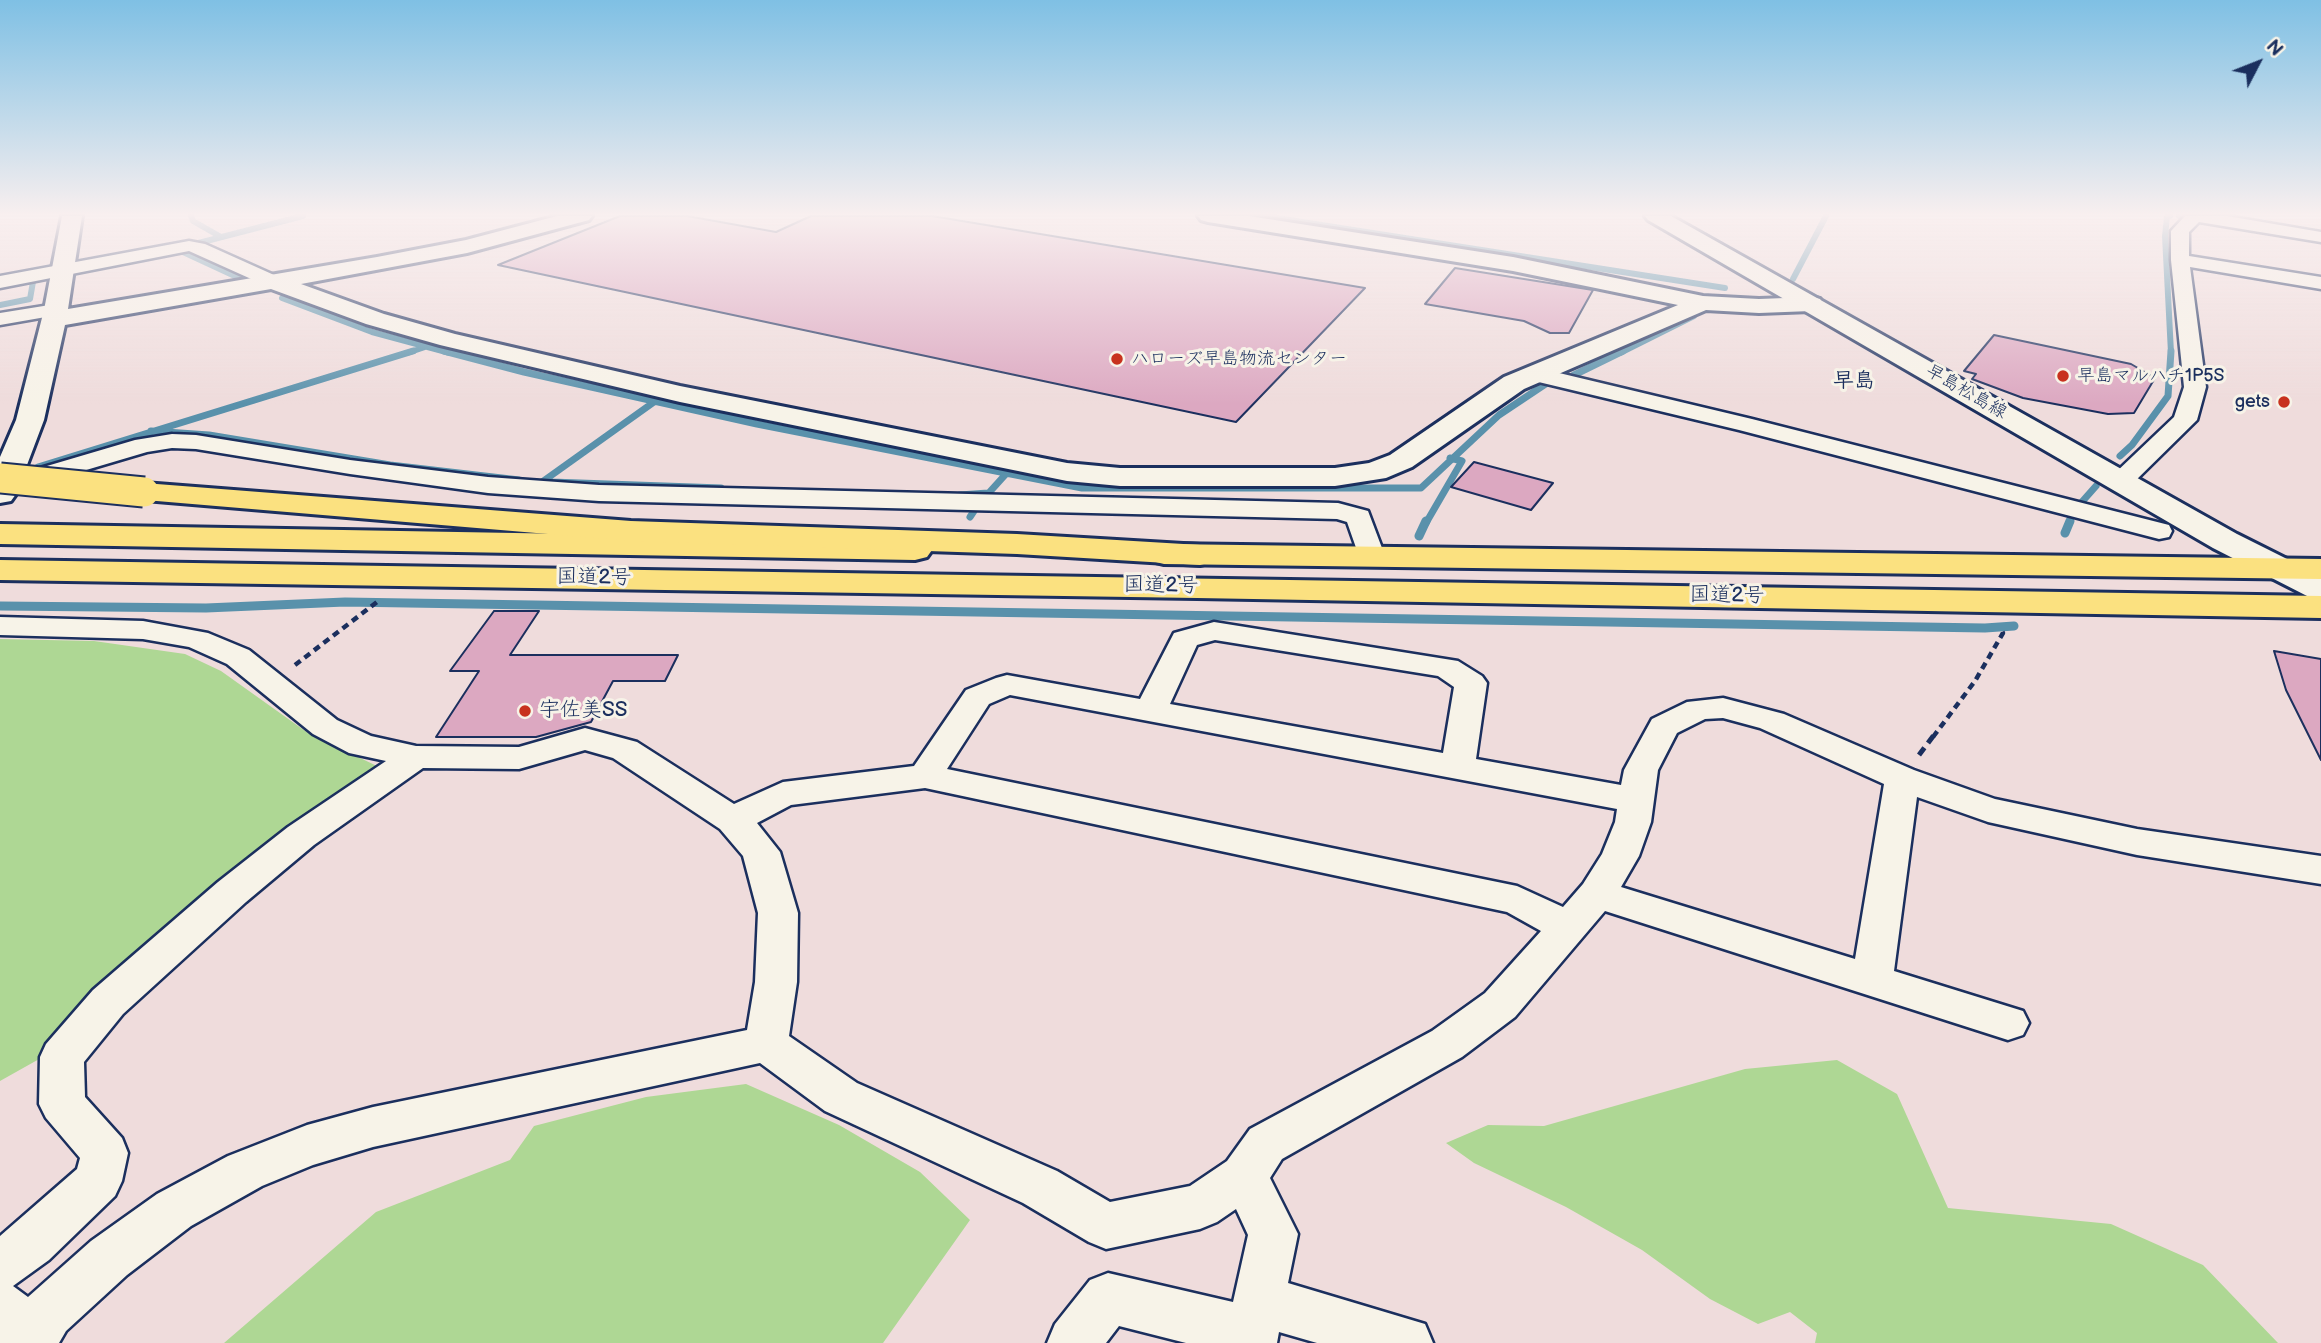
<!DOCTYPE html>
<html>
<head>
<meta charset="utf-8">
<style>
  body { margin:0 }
  #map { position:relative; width:2321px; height:1343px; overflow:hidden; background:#efdcdc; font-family:"Balsamiq Sans",sans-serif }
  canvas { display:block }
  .north { position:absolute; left:2223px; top:28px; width:70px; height:70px; -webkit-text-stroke:5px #f7f3e8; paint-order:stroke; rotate:48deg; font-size:19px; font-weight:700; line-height:28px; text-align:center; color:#1b2f5e }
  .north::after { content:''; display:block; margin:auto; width:24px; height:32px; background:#1b2f5e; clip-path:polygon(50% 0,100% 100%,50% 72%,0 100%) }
</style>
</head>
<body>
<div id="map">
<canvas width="2321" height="1343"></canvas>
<div class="north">N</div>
</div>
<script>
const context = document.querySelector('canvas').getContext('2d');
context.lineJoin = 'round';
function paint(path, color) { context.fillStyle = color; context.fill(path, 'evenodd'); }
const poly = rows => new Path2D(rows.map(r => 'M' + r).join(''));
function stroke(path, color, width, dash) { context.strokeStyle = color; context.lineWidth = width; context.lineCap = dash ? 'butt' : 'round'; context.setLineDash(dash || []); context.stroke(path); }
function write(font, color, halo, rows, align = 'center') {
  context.font = font + ' "Balsamiq Sans","Klee One",sans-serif'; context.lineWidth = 6; context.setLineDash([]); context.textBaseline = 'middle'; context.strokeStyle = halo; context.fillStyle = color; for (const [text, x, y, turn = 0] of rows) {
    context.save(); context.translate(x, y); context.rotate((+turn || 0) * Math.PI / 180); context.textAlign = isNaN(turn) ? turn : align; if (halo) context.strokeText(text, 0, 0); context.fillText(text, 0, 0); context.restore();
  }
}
const green = poly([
  [0,639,94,641,185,654,221,671,308,733,379,767,154,934,41,1058,0,1081],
  [1837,1060,1897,1094,1948,1208,2111,1224,2203,1265,2278,1343,1815,1343,1817,1333,1790,1312,1758,1324,1710,1299,1642,1250,1566,1207,1474,1163,1446,1143,1488,1125,1544,1126,1745,1069],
  [746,1084,839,1125,920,1172,970,1220,883,1343,224,1343,376,1212,510,1160,534,1126,646,1097]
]);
const streamFar2 = poly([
  [191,216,193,221,221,237],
  [1264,216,1725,288],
  [2170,216,2167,217,2165,236,2171,353],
  [2179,216,2196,219],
  [187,246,303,216],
  [174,251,183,252,237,277],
  [1793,279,1826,216],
  [282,298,372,332,450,353],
  [0,305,30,299,34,276],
  [407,353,425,347],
  [1620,353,1694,316]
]);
const streamFar1 = poly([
  [444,351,524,372,757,424,1082,488,1421,488,1499,415,1547,383],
  [1574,375,1623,351],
  [151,431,209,435,390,465,519,480],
  [2120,456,2132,445,2168,396,2171,351],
  [38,467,413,351],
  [542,482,654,402],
  [551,482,721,488],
  [960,495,988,493],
  [986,496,1005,475],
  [2065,510,2073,512,2069,523],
  [2073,512,2096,486],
  [970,517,974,511],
  [1426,523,1462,461,1450,458]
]);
const stream = poly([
  [2065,533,2070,521],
  [1419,536,1426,521],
  [0,606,206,608,345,602,1985,628,2014,626]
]);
const building = poly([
  [620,216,687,216,776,232,811,216,932,216,1365,288,1236,422,498,265,620,216],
  [1455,268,1593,290,1569,333,1550,333,1524,321,1425,304,1455,268],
  [1994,335,2131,364,2155,378,2134,413,2108,414,2023,398,1972,379,1976,374,1964,371,1994,335],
  [1474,462,1553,483,1531,510,1451,487,1474,462],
  [494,611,539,611,510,655,678,655,665,681,613,681,591,722,536,737,436,737,479,671,450,671,494,611],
  [2274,651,2321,659,2321,760,2286,690,2274,651]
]);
const pathFar1 = poly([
  [295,665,377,602],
  [1933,737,1975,681,2003,633,2001,629]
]);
const path = poly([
  [1919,755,1934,735]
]);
const minor = poly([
  [2185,216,2227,216,2321,232,2321,242,2199,222,2189,232,2189,256,2321,277,2321,289,2190,267,2206,387,2197,420,2131,485,2122,488,2113,485,2109,480,2113,475,2174,417,2184,387,2171,260,2171,231,2185,216],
  [189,241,205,244,283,279,286,283,276,289,269,287,189,251,0,288,0,276,189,241],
  [56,304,63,306,66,310,63,314,0,325,0,313,56,304],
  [1534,367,1752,419,2169,525,2172,531,2169,537,2159,539,1739,430,1526,379,1523,374,1526,369,1534,367],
  [172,434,196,435,350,460,488,477,599,485,1338,503,1368,511,1385,556,1381,562,1371,564,1361,562,1347,522,1337,519,599,501,488,493,350,474,196,449,172,448,147,452,22,489,13,486,9,481,13,476,135,440,172,434],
  [0,617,143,621,208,633,249,650,337,720,371,736,416,746,519,747,585,728,637,742,734,804,783,782,914,766,966,690,996,678,1007,675,1140,699,1174,633,1214,622,1458,661,1482,676,1487,683,1476,759,1621,785,1624,770,1652,719,1687,702,1723,698,1784,714,1914,770,1995,799,2137,829,2321,856,2321,884,2137,855,1988,822,1917,797,1894,971,2023,1011,2029,1023,2023,1035,2008,1040,1605,911,1515,1017,1462,1057,1282,1159,1270,1178,1298,1234,1288,1283,1425,1324,1433,1343,1317,1343,1279,1332,1277,1343,1186,1343,1119,1326,1106,1343,1047,1343,1055,1324,1090,1280,1108,1273,1233,1302,1248,1235,1236,1209,1217,1222,1200,1229,1106,1249,1089,1242,1023,1203,825,1111,760,1063,373,1147,313,1165,262,1186,191,1226,127,1275,66,1331,59,1343,0,1343,0,1236,77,1169,80,1158,46,1118,39,1104,40,1057,46,1044,93,990,218,882,288,827,386,761,349,753,313,734,227,664,189,647,143,639,0,635,0,617],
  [1215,640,1438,676,1454,687,1443,753,1170,704,1197,645,1215,640],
  [1010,695,1617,809,1615,822,1602,854,1583,884,1563,907,1517,886,947,769,989,704,1010,695],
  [1723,718,1760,728,1884,784,1855,959,1621,887,1639,856,1651,822,1658,770,1677,733,1705,719,1723,718],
  [585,750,613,758,720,829,743,856,758,913,755,982,747,1030,373,1107,307,1125,228,1156,157,1194,91,1241,28,1297,13,1286,49,1260,115,1196,122,1181,128,1153,122,1138,85,1097,84,1062,123,1014,246,902,314,845,423,768,519,769,585,750],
  [925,788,1507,912,1541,931,1485,993,1432,1031,1250,1129,1227,1161,1190,1186,1110,1202,1057,1171,857,1083,789,1036,797,982,798,913,780,852,757,823,791,805,925,788]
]);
const tertiary = poly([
  [62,216,82,216,68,309,377,257,466,240,557,216,592,216,589,220,467,253,301,284,384,314,455,334,680,386,1067,463,1120,468,1335,468,1369,463,1390,455,1504,377,1678,305,1513,271,1208,222,1201,220,1198,216,1249,216,1513,257,1703,296,1759,299,1811,297,1820,299,1823,304,1820,309,1811,311,1759,313,1706,310,1524,389,1412,467,1386,478,1335,486,1120,486,1067,481,680,402,440,345,366,324,271,289,65,325,44,420,16,494,11,501,0,503,0,457,16,420,44,310,62,216]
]);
const secondary = poly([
  [1645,216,1671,216,2237,534,2321,576,2321,601,2309,597,2213,548,1648,220,1645,216]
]);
const trunk = poly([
  [0,524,915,540,927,543,932,550,927,557,915,560,0,544,0,524],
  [1164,544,2321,559,2321,579,1164,564,1152,561,1147,554,1152,547,1164,544],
  [0,560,2321,596,2321,618,1197,598,0,580,0,560]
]);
const motorway = poly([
  [144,483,631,521,1017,534,1200,545,1212,548,1217,555,1212,562,1200,565,1017,554,631,541,133,499,128,492,133,485,144,483]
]);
const motorwayBridge = poly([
  [0,478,144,492]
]);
const markers = [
  [1117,359,7,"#c8321e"],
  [2063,376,7,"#c8321e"],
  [2284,402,7,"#c8321e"],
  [525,711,7,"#c8321e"]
];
const farPoinames = [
  ["ハローズ早島物流センター",1131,359],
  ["早島マルハチ1P5S",2077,376],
  ["gets",2270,402,"right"]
];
const farStreetnames = [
  ["早島松島線",1966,392,30]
];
const farQuarternames = [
  ["早島",1854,382]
];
const streetNames = [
  ["国道2号",594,578,1],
  ["国道2号",1161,586,1],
  ["国道2号",1727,596,1]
];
const poiNames = [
  ["宇佐美SS",539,711]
];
paint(green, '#aed794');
stroke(streamFar2, '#5991ab', 6);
stroke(streamFar1, '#5991ab', 7);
stroke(stream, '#5991ab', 9);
paint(building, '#dca8c1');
stroke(building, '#1b2f5e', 2);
stroke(minor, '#1b2f5e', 5);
stroke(tertiary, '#1b2f5e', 6);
stroke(secondary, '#1b2f5e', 6);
stroke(trunk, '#1b2f5e', 6);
stroke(motorway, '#1b2f5e', 6);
stroke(pathFar1, '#1b2f5e', 4.5, [7, 5]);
stroke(path, '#1b2f5e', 5, [9, 6]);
paint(minor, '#f7f3e8');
paint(tertiary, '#f7f3e8');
paint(secondary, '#f7f3e8');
paint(trunk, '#fbe180');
paint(motorway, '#fbe180');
stroke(motorwayBridge, '#1b2f5e', 33, []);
stroke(motorwayBridge, '#fbe180', 29);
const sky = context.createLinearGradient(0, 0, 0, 404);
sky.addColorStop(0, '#7fc0e4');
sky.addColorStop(0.53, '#f8efef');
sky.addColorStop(1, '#f8efef00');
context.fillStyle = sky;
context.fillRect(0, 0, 2321, 404);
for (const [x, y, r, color] of markers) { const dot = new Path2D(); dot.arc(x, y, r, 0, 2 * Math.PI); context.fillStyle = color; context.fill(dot); stroke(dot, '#f7f3e8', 2.5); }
write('18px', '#1b2f5e', '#f7f3e8', farPoinames, 'left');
write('18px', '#1b2f5e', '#f7f3e8', farStreetnames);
write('bold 21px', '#1b2f5e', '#f7f3e8', farQuarternames);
write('21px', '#1b2f5e', '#f7f3e8', streetNames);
write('21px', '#1b2f5e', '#f7f3e8', poiNames, 'left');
</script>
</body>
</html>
